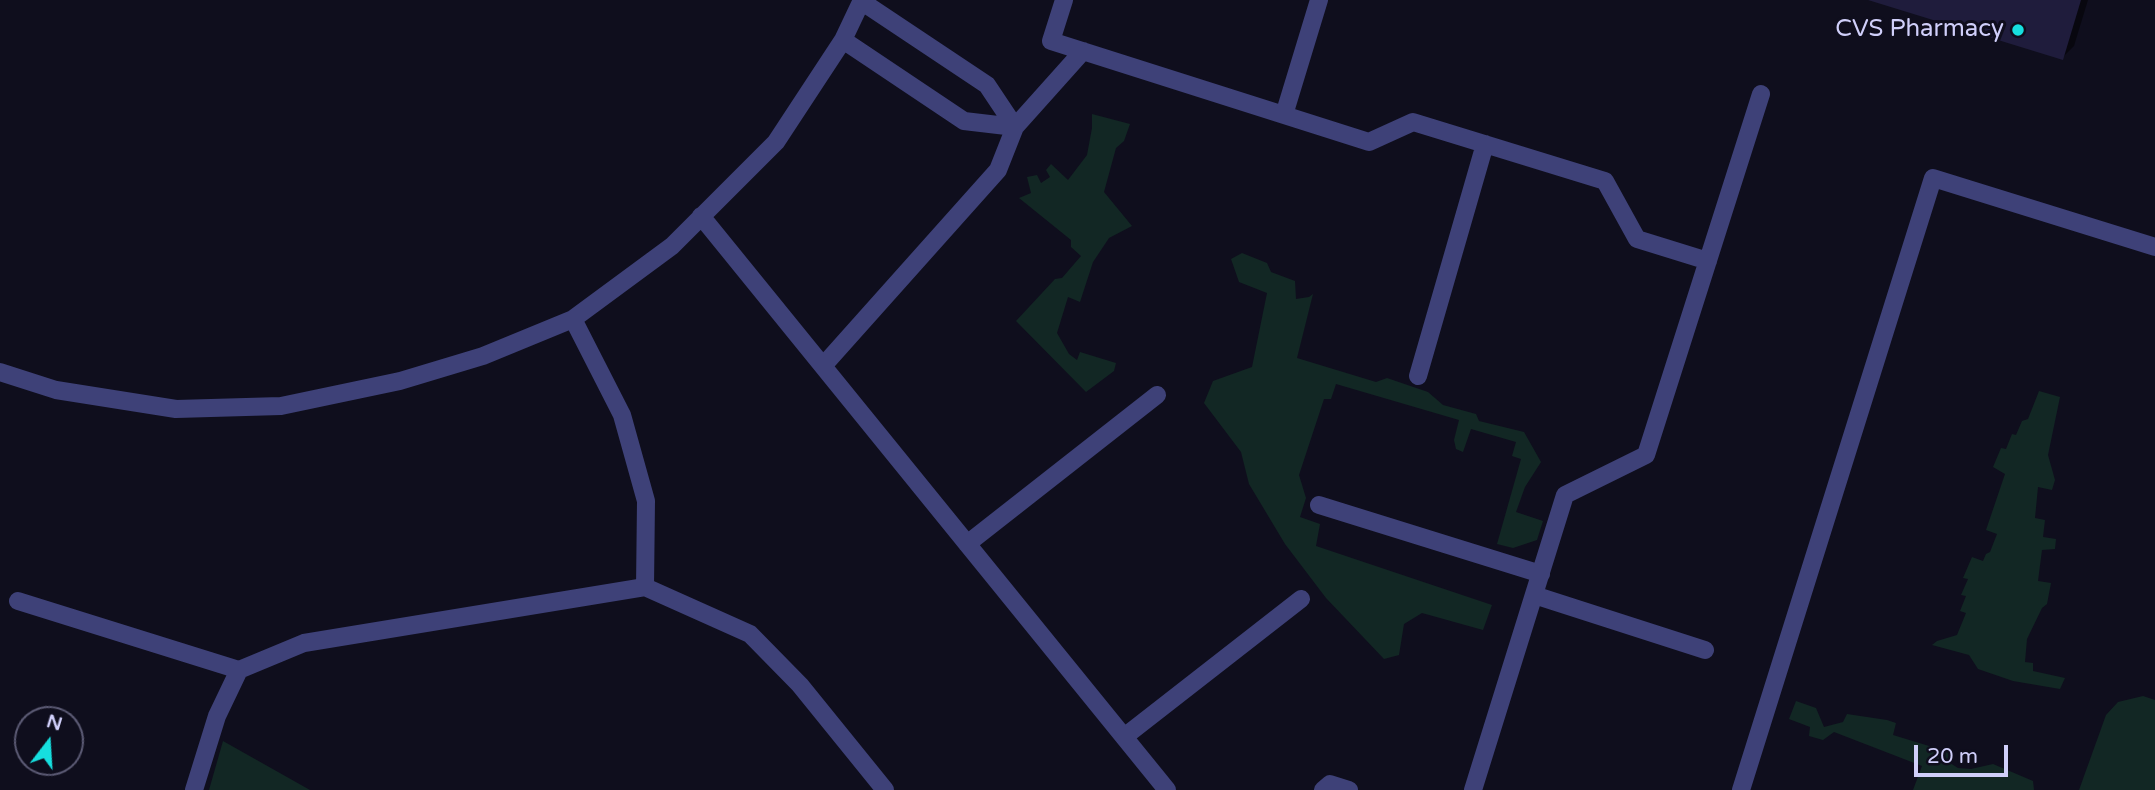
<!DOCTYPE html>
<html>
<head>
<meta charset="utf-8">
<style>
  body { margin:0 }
  #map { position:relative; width:2155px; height:790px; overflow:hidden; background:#0f0e1d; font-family:"Varela Round",sans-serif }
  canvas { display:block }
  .north { position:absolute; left:14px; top:706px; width:70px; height:70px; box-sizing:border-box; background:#0f0e1d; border:2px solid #5c5b75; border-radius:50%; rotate:17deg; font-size:19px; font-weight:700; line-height:28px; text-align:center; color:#d0cffa }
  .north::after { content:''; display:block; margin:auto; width:24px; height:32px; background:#16dfdf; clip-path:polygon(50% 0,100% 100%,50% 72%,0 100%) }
  .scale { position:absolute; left:1914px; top:745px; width:94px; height:32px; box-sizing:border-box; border:4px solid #d0cffa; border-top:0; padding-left:9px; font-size:21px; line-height:24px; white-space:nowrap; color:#d0cffa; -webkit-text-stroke:5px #0f0e1d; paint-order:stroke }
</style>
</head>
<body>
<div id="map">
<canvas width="2155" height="790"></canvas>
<div class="north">N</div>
<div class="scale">20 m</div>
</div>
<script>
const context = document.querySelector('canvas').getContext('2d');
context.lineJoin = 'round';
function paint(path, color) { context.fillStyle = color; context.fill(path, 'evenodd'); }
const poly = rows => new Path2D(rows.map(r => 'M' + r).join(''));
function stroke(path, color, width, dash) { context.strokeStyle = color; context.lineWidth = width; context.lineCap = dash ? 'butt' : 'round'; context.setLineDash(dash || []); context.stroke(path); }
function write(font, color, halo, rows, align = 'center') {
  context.font = font + ' "Varela Round",sans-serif'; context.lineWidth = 6; context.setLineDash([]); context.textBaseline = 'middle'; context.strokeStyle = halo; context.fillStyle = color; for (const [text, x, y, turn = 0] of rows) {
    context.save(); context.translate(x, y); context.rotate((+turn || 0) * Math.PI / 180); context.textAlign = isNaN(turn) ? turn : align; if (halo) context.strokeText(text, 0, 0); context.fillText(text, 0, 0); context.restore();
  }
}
const green = poly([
  [1092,114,1130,124,1124,141,1116,148,1104,192,1132,226,1109,238,1093,262,1080,302,1068,297,1057,333,1069,354,1077,360,1080,352,1116,363,1114,371,1086,392,1016,321,1055,279,1062,278,1081,256,1071,247,1071,240,1019,198,1031,193,1027,177,1037,175,1041,183,1050,177,1046,170,1051,164,1068,180,1087,155,1092,128],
  [1242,253,1267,263,1271,272,1295,281,1296,299,1309,297,1313,294,1297,358,1376,382,1387,378,1428,392,1443,405,1476,414,1479,421,1524,432,1541,462,1525,487,1516,512,1543,521,1537,540,1513,548,1497,544,1521,459,1512,456,1516,442,1471,429,1463,452,1456,449,1454,440,1459,420,1336,384,1331,399,1324,399,1299,475,1306,498,1300,517,1320,524,1316,546,1492,605,1483,630,1422,613,1404,624,1399,655,1384,659,1326,598,1285,544,1249,484,1241,452,1204,403,1213,381,1252,367,1267,293,1239,282,1231,259],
  [2039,391,2060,397,2048,455,2055,480,2052,490,2038,487,2035,518,2045,520,2043,537,2056,539,2055,549,2042,550,2038,581,2051,583,2047,604,2042,608,2027,639,2025,662,2033,663,2033,671,2065,678,2060,689,2013,681,1978,669,1969,655,1932,645,1937,641,1957,635,1966,613,1960,611,1966,596,1961,595,1968,579,1963,578,1972,557,1983,561,1986,554,1990,552,1997,534,1986,530,2005,474,1993,467,2001,448,2006,449,2012,434,2016,435,2022,421,2028,419],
  [2143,696,2155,700,2155,790,2079,790,2106,715,2118,702],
  [1796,701,1816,708,1824,727,1843,722,1847,714,1887,720,1896,723,1893,735,1952,753,1950,763,1958,768,1971,769,1993,764,2033,781,2034,790,1913,790,1922,766,1834,732,1823,740,1809,736,1810,727,1789,719],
  [223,741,310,790,209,790]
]);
const shadow = poly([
  [1872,0,2088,0,2074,46,2062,58]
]);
const building = poly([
  [1868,0,2081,0,2063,60]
]);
const minor = poly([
  [1064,0,1051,41,1369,142,1413,122,1605,181,1637,239,1708,261],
  [861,1,987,85,1015,127],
  [843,40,964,121,1015,127],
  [1284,115,1319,0],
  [701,216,1167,790],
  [573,319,622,415,646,501,645,587],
  [823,366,998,170,1015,127,1083,51],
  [0,372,56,390,176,409,281,406,400,381,483,356,573,319,672,246,776,142,843,40,862,0],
  [1418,376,1485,144],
  [1319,505,1541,574],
  [967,544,1157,395],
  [1534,595,1705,650],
  [18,601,239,670],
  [1124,737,1301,599],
  [194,790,217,716,239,670,304,643,645,587,750,634,800,685,885,790],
  [1323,790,1330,784,1349,790],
  [1473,790,1565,495,1646,455,1761,94],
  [1741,790,1933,178,2155,247]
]);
const markers = [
  [2018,30,7,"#16dfdf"]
];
const poiNames = [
  ["CVS Pharmacy",2004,30]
];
paint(green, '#122724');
paint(shadow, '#0007');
paint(building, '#1f1c3c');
stroke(minor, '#3e4178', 18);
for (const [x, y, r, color] of markers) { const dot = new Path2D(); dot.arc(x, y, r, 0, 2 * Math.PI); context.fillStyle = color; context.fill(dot); stroke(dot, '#0f0e1d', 2.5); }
write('24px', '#d0cffa', '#0f0e1d', poiNames, 'right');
</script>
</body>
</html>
